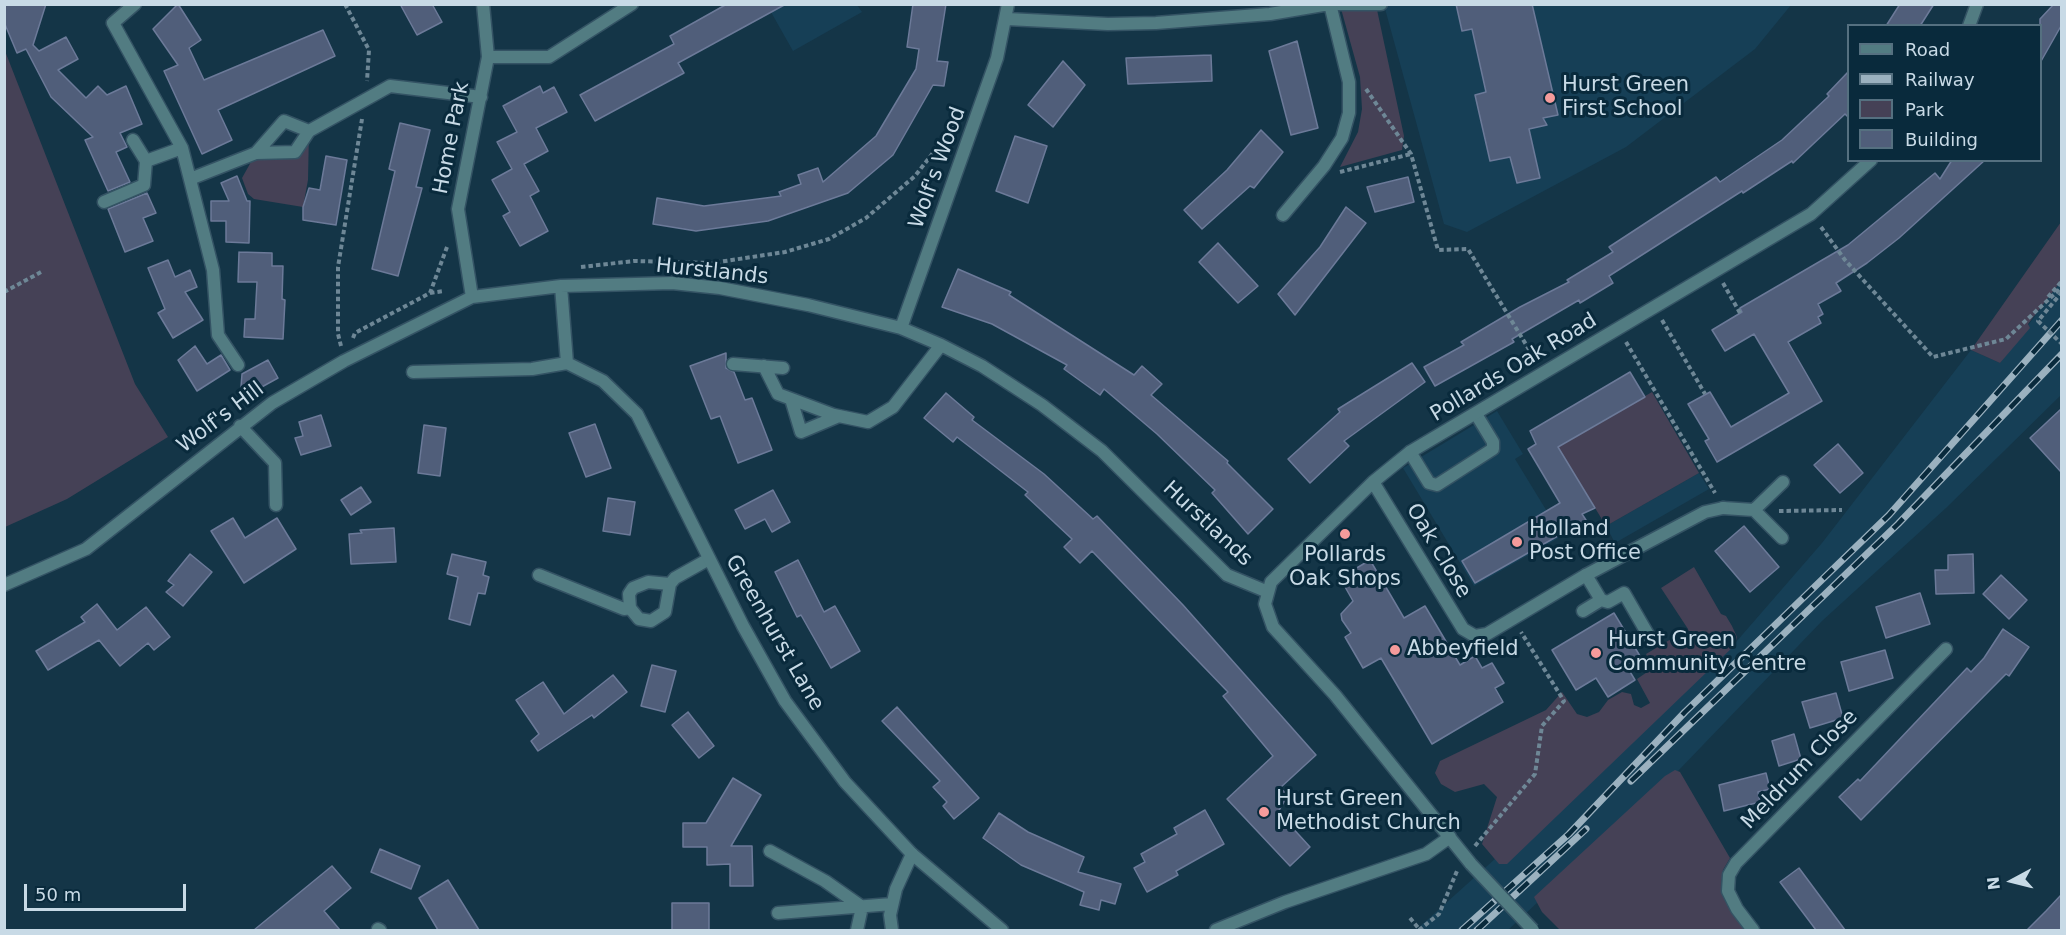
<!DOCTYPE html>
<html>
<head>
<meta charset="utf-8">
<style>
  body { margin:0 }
  #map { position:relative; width:2066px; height:935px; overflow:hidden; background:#143547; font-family:"DejaVu Sans",sans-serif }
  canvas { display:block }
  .frame { position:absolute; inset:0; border:6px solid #c8dae6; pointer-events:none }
  .legend { position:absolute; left:1847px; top:24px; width:195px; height:138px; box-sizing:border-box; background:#092a3c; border:2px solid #557080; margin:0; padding:8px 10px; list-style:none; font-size:18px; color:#c8dae6 }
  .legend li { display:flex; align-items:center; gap:12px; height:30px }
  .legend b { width:30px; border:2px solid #557080 }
  .north { position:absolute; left:1982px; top:851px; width:60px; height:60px; -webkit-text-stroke:4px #092a3c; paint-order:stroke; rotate:263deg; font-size:16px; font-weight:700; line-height:24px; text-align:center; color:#c8dae6 }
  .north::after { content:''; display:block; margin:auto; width:21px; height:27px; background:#c8dae6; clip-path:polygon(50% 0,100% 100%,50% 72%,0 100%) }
  .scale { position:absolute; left:24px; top:884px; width:162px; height:27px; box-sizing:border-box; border:3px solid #c8dae6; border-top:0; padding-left:8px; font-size:18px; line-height:21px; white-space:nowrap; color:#c8dae6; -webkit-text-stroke:4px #092a3c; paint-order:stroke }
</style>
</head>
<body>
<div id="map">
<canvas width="2066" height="935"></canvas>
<div class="frame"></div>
<ul class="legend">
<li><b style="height:8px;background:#527c82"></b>Road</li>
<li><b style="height:8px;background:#9bb1bf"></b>Railway</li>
<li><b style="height:16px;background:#454156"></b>Park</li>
<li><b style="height:16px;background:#505e7a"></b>Building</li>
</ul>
<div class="north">N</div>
<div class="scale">50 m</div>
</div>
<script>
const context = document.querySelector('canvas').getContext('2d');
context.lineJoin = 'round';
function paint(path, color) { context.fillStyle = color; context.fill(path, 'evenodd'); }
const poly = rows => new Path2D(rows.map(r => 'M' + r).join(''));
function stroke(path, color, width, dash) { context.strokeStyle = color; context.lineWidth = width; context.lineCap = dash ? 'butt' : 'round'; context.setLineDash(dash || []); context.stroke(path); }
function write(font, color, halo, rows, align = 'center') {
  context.font = font + ' "DejaVu Sans",sans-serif'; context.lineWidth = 6; context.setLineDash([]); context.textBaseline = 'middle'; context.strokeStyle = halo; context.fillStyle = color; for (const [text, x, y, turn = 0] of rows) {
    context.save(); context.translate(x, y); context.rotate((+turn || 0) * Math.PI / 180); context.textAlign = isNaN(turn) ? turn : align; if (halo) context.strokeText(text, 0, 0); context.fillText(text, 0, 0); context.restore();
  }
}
const built = poly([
  [767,5,857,5,862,12,793,51],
  [1384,5,1791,5,1755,49,1626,147,1467,232,1444,224],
  [2061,281,2061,395,1946,508,1822,621,1678,771,1508,930,1416,930,1736,642,1822,543,1971,350,2000,363],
  [1497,411,1523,454,1515,459,1562,536,1474,586,1403,468],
  [1699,473,1709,489,1615,543,1606,526]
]);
const green = poly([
  [1340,5,1376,5,1404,136,1402,150,1340,167,1358,132,1362,109,1360,77],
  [5,51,135,384,168,437,67,499,5,527],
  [309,131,308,180,303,207,254,199,248,194,242,178,256,153,295,151],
  [2061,222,2061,281,2028,324,2030,328,2000,363,1971,350],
  [1652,392,1699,473,1606,526,1558,447],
  [1694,567,1721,614,1726,616,1732,626,1737,637,1735,645,1507,864,1499,864,1482,844,1497,797,1484,784,1455,792,1441,784,1435,773,1440,761,1546,710,1562,692,1577,714,1587,717,1599,712,1608,700,1622,692,1631,694,1634,705,1641,708,1650,703,1637,679,1653,668,1646,654,1688,629,1661,588],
  [1675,770,1680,772,1730,858,1723,870,1721,887,1746,930,1560,930,1542,912,1534,897,1665,776]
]);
const building = poly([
  [4,4,46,4,33,45,39,51,66,37,78,59,58,70,86,98,98,86,107,95,126,86,142,124,120,133,127,147,116,152,130,182,108,191,85,140,93,137,51,97,26,49,17,53,4,22,4,4],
  [178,4,201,40,189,48,204,80,323,30,335,56,218,110,232,140,202,154,164,71,178,65,153,29,178,4],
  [400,4,432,4,442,22,417,35,400,4],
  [727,4,786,4,678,63,684,73,595,121,580,95,674,44,670,36,727,4],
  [913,4,946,4,937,61,948,62,944,86,933,85,893,155,848,193,768,221,696,231,653,224,657,198,704,206,781,196,779,192,801,184,798,175,818,168,823,182,876,136,916,69,919,49,907,47,913,4],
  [1456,4,1532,4,1558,115,1543,118,1547,125,1529,129,1540,178,1517,183,1510,157,1490,161,1475,95,1486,92,1472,29,1462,31,1456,4],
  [1900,4,1934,4,1920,26,1886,26,1900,4],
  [2054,4,2061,4,2061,26,2040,63,2040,19,2054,4],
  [1297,41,1318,128,1291,135,1269,51,1297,41],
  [1211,55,1212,81,1128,84,1126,58,1211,55],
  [1063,61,1085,85,1053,127,1028,105,1063,61],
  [1848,72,1848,117,1845,114,1793,163,1792,161,1743,193,1742,191,1609,276,1613,283,1580,303,1579,300,1512,339,1514,342,1435,386,1424,367,1464,345,1461,342,1520,307,1569,282,1567,280,1613,252,1609,247,1716,177,1720,182,1782,140,1829,96,1827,94,1848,72],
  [540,86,543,93,554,87,567,112,536,128,548,151,524,164,539,191,530,196,548,231,520,246,503,216,510,212,492,180,512,169,497,142,517,132,503,106,540,86],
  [400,123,430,130,416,187,422,188,398,276,372,269,395,171,389,169,400,123],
  [1261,130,1283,152,1254,188,1250,186,1202,229,1184,210,1227,170,1261,130],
  [1015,136,1047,146,1028,203,996,191,1015,136],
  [326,156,347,160,336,225,303,220,303,207,309,188,320,190,326,156],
  [1952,160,1985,160,1899,238,1867,263,1836,283,1841,291,1818,304,1823,314,1818,317,1821,323,1788,342,1822,401,1717,462,1705,441,1709,439,1688,404,1710,392,1731,427,1789,393,1754,334,1725,351,1712,330,1742,312,1740,308,1848,245,1935,173,1940,179,1952,160],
  [237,176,247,201,250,201,249,243,226,242,226,221,211,221,211,201,229,201,221,183,237,176],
  [1408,177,1414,202,1375,212,1367,187,1408,177],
  [147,193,156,213,143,218,153,241,125,252,108,209,147,193],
  [1346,207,1366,223,1295,315,1278,294,1320,247,1346,207],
  [1218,243,1258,286,1238,303,1199,262,1218,243],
  [239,252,272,253,272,266,283,266,282,299,285,300,283,339,244,337,245,319,255,319,257,282,238,282,239,252],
  [168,260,175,277,190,270,197,287,185,292,203,320,173,338,158,313,165,309,148,268,168,260],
  [958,269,1011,292,1009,295,1134,375,1142,366,1162,384,1151,395,1228,461,1227,463,1273,509,1248,534,1212,493,1215,490,1157,434,1104,389,1100,395,1064,369,1067,365,992,324,942,307,958,269],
  [195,346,207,364,221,355,230,370,197,391,178,360,195,346],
  [726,353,726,368,734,372,745,400,752,398,772,450,738,463,720,416,711,419,690,366,726,353],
  [268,360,278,378,240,399,242,374,268,360],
  [1412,363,1425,382,1344,441,1349,446,1310,483,1288,459,1340,412,1338,409,1412,363],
  [1630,372,1645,397,1558,447,1595,508,1582,514,1586,520,1475,583,1462,561,1560,503,1528,449,1536,444,1530,431,1630,372],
  [946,393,974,417,972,420,1044,474,1093,519,1097,516,1183,605,1316,755,1280,788,1288,795,1278,812,1310,847,1290,866,1227,799,1273,756,1223,696,1228,692,1092,551,1080,563,1064,547,1072,539,1025,495,1028,492,957,437,953,442,924,418,946,393],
  [2061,409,2061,472,2030,438,2061,409],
  [321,415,331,446,301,455,295,438,303,436,299,422,321,415],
  [595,424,611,468,586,477,569,433,595,424],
  [424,425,446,428,440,476,418,473,424,425],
  [1838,444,1863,473,1840,493,1814,465,1838,444],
  [361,487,371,502,351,515,341,500,361,487],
  [773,490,790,522,772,532,765,519,745,529,735,510,773,490],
  [608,498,635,502,630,535,603,531,608,498],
  [233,518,245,538,277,518,296,549,244,583,211,531,233,518],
  [1744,526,1779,567,1750,592,1715,551,1744,526],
  [394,528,396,562,351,564,349,534,362,533,360,530,394,528],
  [190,554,212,572,183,606,166,592,174,585,168,581,190,554],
  [452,554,486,562,483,575,489,577,485,594,478,593,470,625,449,619,458,577,447,574,452,554],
  [1973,554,1974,593,1936,594,1935,570,1948,570,1948,555,1973,554],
  [798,560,824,612,835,606,860,651,831,668,801,615,797,617,775,572,798,560],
  [1370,560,1404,618,1425,606,1460,665,1475,656,1482,668,1492,663,1504,683,1495,688,1503,702,1432,744,1381,658,1363,668,1345,637,1351,633,1342,620,1341,614,1353,601,1340,578,1370,560],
  [2001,575,2027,600,2009,619,1983,594,2001,575],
  [1920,593,1930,624,1886,638,1876,607,1920,593],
  [97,604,117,630,146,607,170,637,154,650,148,643,120,666,99,640,48,670,36,651,85,622,81,617,97,604],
  [1614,613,1640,656,1626,665,1635,680,1608,697,1596,678,1576,690,1552,650,1614,613],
  [2003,629,2029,647,2009,676,2006,674,1861,820,1839,797,1858,779,1860,781,1967,668,1971,672,1984,658,2003,629],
  [1885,650,1893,678,1849,691,1841,662,1885,650],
  [652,665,676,671,665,712,641,706,652,665],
  [613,675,627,692,594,718,592,715,538,751,531,741,539,734,516,700,543,682,564,714,613,675],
  [1836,693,1843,718,1810,728,1802,702,1836,693],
  [897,707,979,798,954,819,943,806,947,802,933,787,940,781,882,721,897,707],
  [688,712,714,746,699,758,672,725,688,712],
  [1794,734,1801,759,1779,766,1772,741,1794,734],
  [1766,773,1770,789,1758,792,1760,802,1724,811,1719,785,1766,773],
  [733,778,761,795,731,846,752,846,753,886,730,886,730,864,707,865,707,847,683,847,683,823,706,823,733,778],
  [1205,810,1224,844,1176,871,1178,875,1147,892,1134,868,1145,862,1141,854,1177,834,1174,828,1205,810],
  [999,813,1028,832,1084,857,1078,872,1121,884,1115,904,1101,900,1099,910,1080,905,1084,892,1021,865,983,838,999,813],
  [380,849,420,866,411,889,371,872,380,849],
  [332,866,351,888,324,911,340,930,254,930,332,866],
  [1799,868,1845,930,1816,930,1780,882,1799,868],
  [448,880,479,930,438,930,419,898,448,880],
  [2061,895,2061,930,2027,930,2046,911,2061,895],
  [672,903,709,903,709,930,672,930,672,903]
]);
const path = poly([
  [345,4,369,50,367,81],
  [1366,89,1411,154,1438,250,1468,249,1536,361],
  [1340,172,1411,154],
  [1821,227,1845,260,1933,357,2006,339,2062,287],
  [581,267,634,261,712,263,785,252,829,239,866,218,915,176,954,126],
  [1723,283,1740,313],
  [4,292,43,271],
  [430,293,444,291],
  [2048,297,2062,281],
  [1662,320,1705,394],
  [353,338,355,333,430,293,447,247],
  [1626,342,1715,493],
  [341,346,338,334,338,267,362,119],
  [1779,511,1842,510],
  [1475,846,1535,774,1542,726,1564,701,1521,632],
  [1410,918,1420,930],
  [1419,930,1439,914,1457,871]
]);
const service = poly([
  [1334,4,1381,4],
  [1410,452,1429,483,1437,485,1493,449,1493,442,1476,414],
  [1723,508,1754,510,1783,482],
  [1754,510,1782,538],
  [539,575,624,609,630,608,639,619,651,621,665,612,670,584,675,578,709,559],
  [1601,600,1608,602,1624,593,1650,638],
  [630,608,629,594,633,588,648,582,670,584],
  [1583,611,1601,600,1586,575],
  [770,851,825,881,862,907,857,930],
  [778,913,892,904],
  [892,930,890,915,896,889,912,854]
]);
const minor = poly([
  [135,4,113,23,182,148,213,270,218,335,238,365],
  [1007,19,1108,24,1156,23,1270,14,1329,4],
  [1969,26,1977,4],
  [488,57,549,57,632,4],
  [256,153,284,121,309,131],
  [146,161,182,148],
  [190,179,256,153,295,152,309,131,390,86,481,97],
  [104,202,144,185,146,161,133,140],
  [1283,215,1324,166,1342,138,1349,113,1349,82,1330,4],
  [561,286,567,363,603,381,637,414,743,626,785,701,845,782,912,854,1002,930],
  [472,297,458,209,488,57,483,4],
  [901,328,997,58,1008,4],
  [733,364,783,368],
  [764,366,778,394,834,415,868,422,893,407,941,345],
  [413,372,532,369,567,363],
  [791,399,801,432,839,416],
  [240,426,275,463,276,505],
  [1373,482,1463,629,1475,636,1487,634,1586,575,1705,512,1723,508],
  [4,585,86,549,272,403,344,361,472,297,561,286,672,283,720,288,808,305,901,328,941,345,982,366,1042,405,1102,451,1227,575,1268,592],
  [1471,864,1335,695,1273,627,1265,604,1271,582,1373,482,1410,452,1811,214,1871,160],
  [378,929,380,930],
  [1216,930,1285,902,1426,854,1450,837],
  [1753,930,1737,909,1728,891,1729,875,1736,863,1946,649]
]);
const rail = poly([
  [1631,781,1898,524,2062,354],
  [1462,930,1569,834,1685,712,1889,515,2062,320],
  [1477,930,1586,829]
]);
const pathBridge = poly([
  [2062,292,2038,321,2062,344]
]);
const minorBridge = poly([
  [1471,864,1533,930]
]);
const markers = [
  [1550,98,6,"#f59b9b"],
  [1345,534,6,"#f59b9b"],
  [1517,542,6,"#f59b9b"],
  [1395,650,6,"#f59b9b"],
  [1596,653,6,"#f59b9b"],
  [1264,812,6,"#f59b9b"]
];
const poiNames = [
  ["Hurst Green",1562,86],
  ["First School",1562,110],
  ["Holland",1529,530],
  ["Post Office",1529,554],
  ["Pollards",1345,556,"center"],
  ["Oak Shops",1345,580,"center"],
  ["Hurst Green",1608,641],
  ["Community Centre",1608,665],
  ["Abbeyfield",1407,650],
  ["Hurst Green",1276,800],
  ["Methodist Church",1276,824]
];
const streetNames = [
  ["Home Park",452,138,-79],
  ["Wolf's Wood",938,168,-70],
  ["Hurstlands",712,272,6],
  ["Pollards Oak Road",1514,368,-31],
  ["Wolf's Hill",221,418,-37],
  ["Hurstlands",1207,524,43],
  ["Oak Close",1438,551,59],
  ["Greenhurst Lane",774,633,60],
  ["Meldrum Close",1800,770,-46]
];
paint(built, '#163f56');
paint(green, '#454156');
paint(building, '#505e7a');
stroke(building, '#6c7a99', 1.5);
stroke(service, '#345364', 15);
stroke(minor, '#345364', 15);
stroke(path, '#6e8796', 4, [4.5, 3]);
stroke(service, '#527c82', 12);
stroke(minor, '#527c82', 12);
stroke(rail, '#9bb1bf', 7);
stroke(rail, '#092a3c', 4.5, [14]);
stroke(minorBridge, '#345364', 15, []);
stroke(pathBridge, '#6e8796', 4, [4.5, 3]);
stroke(minorBridge, '#527c82', 12);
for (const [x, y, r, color] of markers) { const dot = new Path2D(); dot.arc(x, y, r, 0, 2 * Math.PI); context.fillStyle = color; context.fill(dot); stroke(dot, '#092a3c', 2); }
write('21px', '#c8dae6', '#092a3c', poiNames, 'left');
write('21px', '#c8dae6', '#092a3c', streetNames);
</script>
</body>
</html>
